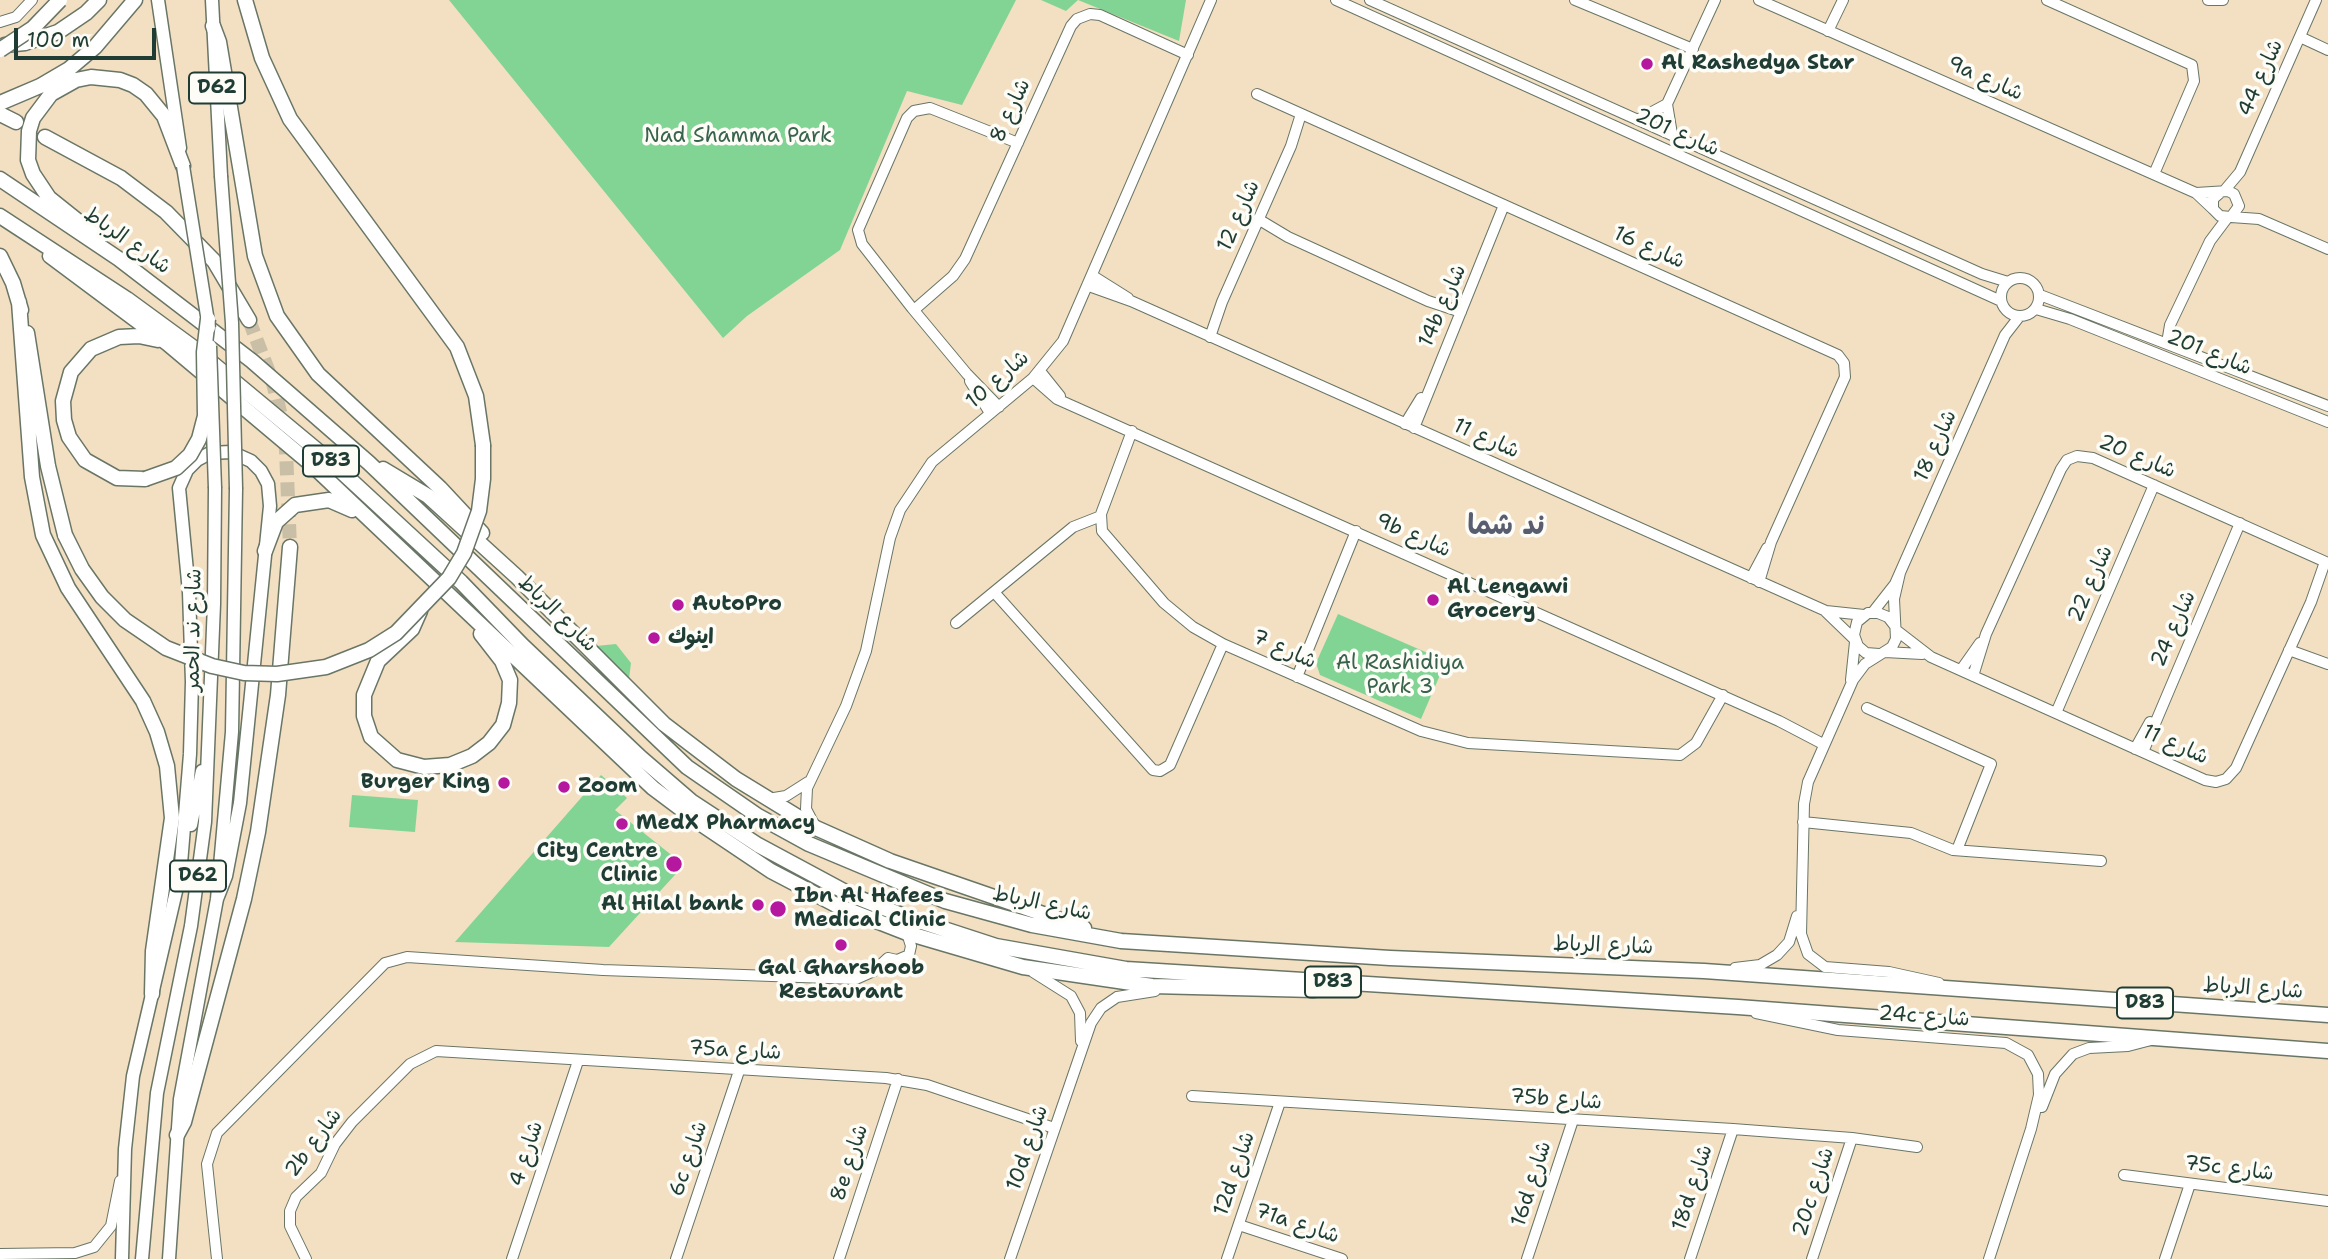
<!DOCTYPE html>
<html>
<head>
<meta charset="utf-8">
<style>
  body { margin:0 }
  #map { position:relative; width:2328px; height:1259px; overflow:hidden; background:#f3dfc2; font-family:"Shantell Sans",sans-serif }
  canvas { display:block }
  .scale { position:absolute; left:14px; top:28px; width:142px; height:32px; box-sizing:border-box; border:4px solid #1f3d34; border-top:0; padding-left:9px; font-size:21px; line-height:24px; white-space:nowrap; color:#1f3d34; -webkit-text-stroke:5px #fdfcf7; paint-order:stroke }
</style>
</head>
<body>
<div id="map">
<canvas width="2328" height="1259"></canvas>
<div class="scale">100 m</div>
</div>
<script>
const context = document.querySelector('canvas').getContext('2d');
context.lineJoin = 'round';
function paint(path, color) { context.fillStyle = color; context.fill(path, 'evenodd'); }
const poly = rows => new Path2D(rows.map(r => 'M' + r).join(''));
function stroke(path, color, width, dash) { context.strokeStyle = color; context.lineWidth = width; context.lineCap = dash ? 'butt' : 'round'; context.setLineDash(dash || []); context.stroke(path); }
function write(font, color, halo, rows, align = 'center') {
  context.font = font + ' "Shantell Sans","Playpen Sans Arabic",sans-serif'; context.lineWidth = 7; context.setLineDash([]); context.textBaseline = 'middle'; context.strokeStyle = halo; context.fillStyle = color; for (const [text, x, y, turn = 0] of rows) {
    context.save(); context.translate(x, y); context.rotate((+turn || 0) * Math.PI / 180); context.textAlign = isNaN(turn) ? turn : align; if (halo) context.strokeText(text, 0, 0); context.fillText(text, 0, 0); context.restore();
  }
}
const green = poly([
  [449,0,1016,0,962,105,907,91,840,250,747,316,723,338],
  [1041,0,1186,0,1179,41,1078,0,1066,11],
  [1338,614,1446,661,1421,719,1320,675,1316,663],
  [616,644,631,663,629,679,596,646],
  [601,775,627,798,615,810,684,865,609,947,455,942],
  [352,795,418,800,415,832,349,827]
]);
const highwayTunnel = poly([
  [249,320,273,383,281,416,286,450,290,547]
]);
const minor = poly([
  [1336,0,2001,301],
  [1370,0,1982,274,2008,282],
  [1575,0,1693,49],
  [1759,0,2196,193,2213,209],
  [2047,0,2192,65,2194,81,2154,174],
  [2208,0,2223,0],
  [0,22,16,17,32,0],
  [1828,31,1843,0],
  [2300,37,2328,50],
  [1257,94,1838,355,1844,363,1845,377,1771,542,1759,582],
  [1639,119,1667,104],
  [1672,134,1667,104,1715,0],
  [2224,191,2240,172,2316,0],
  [2196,193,2228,191,2234,194,2239,206,2231,217,2220,216,2213,209,2213,199,2221,192],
  [2231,217,2259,219,2328,249],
  [1258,219,1288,237,1428,301,1461,312],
  [1093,276,1128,298],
  '2001 297a19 19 0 1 1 38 0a19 19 0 1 1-38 0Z',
  [1089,286,1131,301,1826,611,1864,615],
  [2040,295,2328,406],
  [2036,309,2070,319,2328,422],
  [914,310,953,276,965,259,1071,26,1077,19,1090,14,1100,15,1188,55],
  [1210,337,1222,302,1291,146,1301,114],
  [2167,343,2170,325,2210,241,2228,217],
  [1040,371,1060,396],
  [1033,378,1057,399,1779,721,1823,744],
  [970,381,990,413],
  [999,407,967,374,912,308,862,244,858,230,907,118,914,111,930,108,1018,143],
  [1405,424,1421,398],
  [1414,428,1504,205],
  [1132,431,1101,514,1102,531,1164,603,1193,627,1223,644,1421,731,1468,743,1680,755,1696,743,1723,695],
  [1900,573,1894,599,1896,639,1892,647,1865,664,1853,680,1808,782,1804,804,1801,934,1808,954,1825,967,1889,972,1939,983],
  [1751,578,1767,548],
  [994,592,1153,770,1160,771,1170,765,1223,644],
  [1826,612,1855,640],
  [1873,612,1895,584,2005,335,2019,317],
  [956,623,1073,527,1101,516],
  [1896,630,1931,657,2205,780,2216,782,2226,779,2236,768,2311,602,2325,562],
  [2289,650,2328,664],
  [1885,652,1922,654],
  [1879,654,1866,653,1858,646,1854,635,1857,622,1868,613,1878,613,1888,617,1895,626],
  [1961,670,1980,643],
  [1973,676,1986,634,2061,469,2067,460,2077,456,2093,458,2328,563],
  [1297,677,1356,531],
  [1851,680,1855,642],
  [1867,708,1991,764,1957,850],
  [2056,713,2154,485],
  [2135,749,2150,722],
  [2143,752,2240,523],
  [768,799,786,796,808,782],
  [1803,822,1911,833,1953,850,2101,861],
  [815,826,806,809,807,788,846,706,866,651,890,538,900,510,932,462,1033,378,1063,341,1211,0],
  [1735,968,1760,965,1777,955,1789,942,1797,916],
  [1033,972,1071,996,1080,1013,1081,1041],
  [1756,1013,1838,1030,2006,1043,2028,1055,2038,1074,2039,1095,2031,1129,1989,1259],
  [1192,1096,1733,1129,1852,1138,1917,1147],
  [2042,1107,2055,1074,2073,1054,2089,1048,2128,1046,2151,1040],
  [2124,1175,2328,1201],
  [1239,1225,1342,1259],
  [0,1254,75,1253,94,1247,111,1226,120,1181],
  [217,1259,207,1164,217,1133,385,963,407,957,603,970,856,979,874,971,888,958,897,960,909,955,911,946,907,933],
  [306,1259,290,1226,290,1211,296,1197,321,1173,335,1144,352,1122,410,1064,436,1051,886,1078,927,1085,1054,1128],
  [512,1259,578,1061],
  [676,1259,739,1071],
  [839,1259,898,1079],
  [1010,1259,1091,1023,1101,1008,1117,997,1155,991],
  [1227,1259,1280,1102],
  [1527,1259,1573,1120],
  [1690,1259,1733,1129],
  [1812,1259,1852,1138],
  [2165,1259,2190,1184]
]);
const major = poly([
  [158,0,180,148],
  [212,0,221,176],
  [191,825,202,771],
  [180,876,190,754,192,682,189,592,179,488,187,470,197,460,210,453,231,452,251,461,261,471,268,484,270,506,240,803,226,876,217,899],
  [122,1259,125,1149,133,1076,181,870],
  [142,1259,157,1093,191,926,205,822,214,604,215,488],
  [169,1259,180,1099,217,899,232,732,236,489]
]);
const highway = poly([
  [245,0,262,58,290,119,457,347,476,396,483,445],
  [213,26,219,42,255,256,277,316,318,374,440,488,482,533],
  [5,45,25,43,58,32,86,13,99,0],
  [0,103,40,86,69,69,95,47,135,0],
  [0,114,16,122],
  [45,137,121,178,166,212,214,261,249,320],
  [0,179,119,259,252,361,369,463,687,767,758,816,809,844,945,901,1032,925,1121,941,1390,958,1704,971,2328,1015],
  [0,216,127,299,194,348,330,461,461,582,522,645,640,757,691,801,758,845,851,895,904,916,996,946,1126,969,1738,1007,2328,1051],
  [99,238,49,198,33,174,28,160,29,131,33,118,51,94,76,80,91,77,120,80,133,85,146,94,164,116,183,166],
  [0,256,13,283,21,310],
  [50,256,168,344,312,465,653,788,701,824,771,871,838,906,907,933,1023,967,1152,986,1314,990],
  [19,302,32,477,43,535,68,588,143,701,157,732,167,766,172,818,153,951,152,994],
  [27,333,48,466,65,535],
  [383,469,428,496,517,577,664,724,736,779,816,828,890,861,1084,928],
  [145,479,117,478,85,460,69,437,64,420,63,401,71,372,91,349,119,337,139,336,158,340],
  [265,551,276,522,295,505,329,500,352,510],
  [420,611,412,629,378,661,364,695,364,716,371,737,397,760,424,767,450,765,472,756,489,743,503,725,509,703,510,680,502,661,481,634],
  [177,1135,184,1122,244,899,258,832,278,695,290,547]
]);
const majorBridge = poly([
  [183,166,209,328],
  [221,176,232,323,236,489],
  [210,346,215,488]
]);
const highwayBridge = poly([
  [0,50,33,28,60,0],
  [145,479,176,468,190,455,199,439,205,416,204,352,208,319],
  [65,535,82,569,102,597,125,620,166,648,212,666,244,673,277,674,326,667,369,650,396,633,449,578,464,553,479,511,483,479,483,445]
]);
const markers = [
  [1647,64,7,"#b5179e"],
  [1433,600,7,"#b5179e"],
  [678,605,7,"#b5179e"],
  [654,638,7,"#b5179e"],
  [504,783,7,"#b5179e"],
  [564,787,7,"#b5179e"],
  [622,824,7,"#b5179e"],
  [674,864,9,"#b5179e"],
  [758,905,7,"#b5179e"],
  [778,909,9,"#b5179e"],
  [841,945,7,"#b5179e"]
];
const shields = [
  [217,88,56],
  [331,461,56],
  [198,876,56],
  [1333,982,56],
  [2145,1003,56]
];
const shieldNames = [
  ["D62",217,88],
  ["D83",331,461],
  ["D62",198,876],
  ["D83",1333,982],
  ["D83",2145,1003]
];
const poiNames = [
  ["Al Rashedya Star",1661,64],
  ["Al Lengawi",1447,588],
  ["Grocery",1447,612],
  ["AutoPro",692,605],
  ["اينوك",668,638],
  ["Burger King",490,783,"right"],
  ["Zoom",578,787],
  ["MedX Pharmacy",636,824],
  ["City Centre",658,852,"right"],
  ["Clinic",658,876,"right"],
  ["Ibn Al Hafees",794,897],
  ["Medical Clinic",794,921],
  ["Al Hilal bank",744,905,"right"],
  ["Gal Gharshoob",841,969,"center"],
  ["Restaurant",841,993,"center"]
];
const streetNames = [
  ["شارع 44",2261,78,-66],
  ["9a شارع",1985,79,24],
  ["شارع 8",1011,111,-65],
  ["شارع 201",1677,133,24],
  ["شارع 12",1239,216,-66],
  ["شارع الرباط",127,241,35],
  ["شارع 16",1649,248,24],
  ["14b شارع",1443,306,-66],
  ["شارع 201",2209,353,22],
  ["شارع 10",998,380,-41],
  ["شارع 11",1486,439,24],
  ["شارع 18",1936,446,-66],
  ["شارع 20",2137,457,23],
  ["9b شارع",1413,536,24],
  ["شارع 22",2091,584,-66],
  ["شارع الرباط",557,614,44],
  ["شارع 24",2174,629,-66],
  ["شارع ند الحمر",194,630,-89],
  ["شارع 7",1284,650,24],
  ["شارع 11",2175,745,24],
  ["شارع الرباط",1042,904,12],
  ["شارع الرباط",1603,946,2],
  ["شارع الرباط",2253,989,4],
  ["24c شارع",1924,1017,4],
  ["75a شارع",735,1051,3],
  ["75b شارع",1556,1100,4],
  ["2b شارع",314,1143,-53],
  ["10d شارع",1028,1148,-71],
  ["شارع 4",527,1154,-72],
  ["6c شارع",689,1159,-71],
  ["8e شارع",850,1163,-72],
  ["75c شارع",2229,1169,7],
  ["12d شارع",1235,1174,-71],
  ["16d شارع",1532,1184,-72],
  ["18d شارع",1693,1188,-72],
  ["20c شارع",1814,1192,-72],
  ["71a شارع",1297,1224,18]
];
const parkNames = [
  ["Nad Shamma Park",738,137],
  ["Al Rashidiya",1400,664],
  ["Park 3",1400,688]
];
const districtNames = [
  ["ند شما",1506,527]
];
paint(green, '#82d495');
stroke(highwayTunnel, '#c9bfa6', 14, [14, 7]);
stroke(minor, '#697666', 12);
stroke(major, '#697666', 15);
stroke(highway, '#697666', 17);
stroke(minor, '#fff', 10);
stroke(major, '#fff', 12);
stroke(highway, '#fff', 14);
stroke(majorBridge, '#697666', 15, []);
stroke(highwayBridge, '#697666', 17, []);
stroke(majorBridge, '#fff', 12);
stroke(highwayBridge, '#fff', 14);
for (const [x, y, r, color] of markers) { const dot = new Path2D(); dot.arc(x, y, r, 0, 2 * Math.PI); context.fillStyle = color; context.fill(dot); stroke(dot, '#fdfcf7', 2.5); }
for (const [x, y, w] of shields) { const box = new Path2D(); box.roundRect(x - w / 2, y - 15.5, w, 31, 5); context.fillStyle = '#fdfcf7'; context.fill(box); stroke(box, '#1f3d34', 2); }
write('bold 19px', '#1f3d34', null, shieldNames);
write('bold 21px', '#1f3d34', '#fdfcf7', poiNames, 'left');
write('21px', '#1f3d34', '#fdfcf7', streetNames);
write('21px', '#38634c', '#fdfcf7', parkNames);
write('bold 28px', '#595d70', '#fdfcf7', districtNames);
</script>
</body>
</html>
